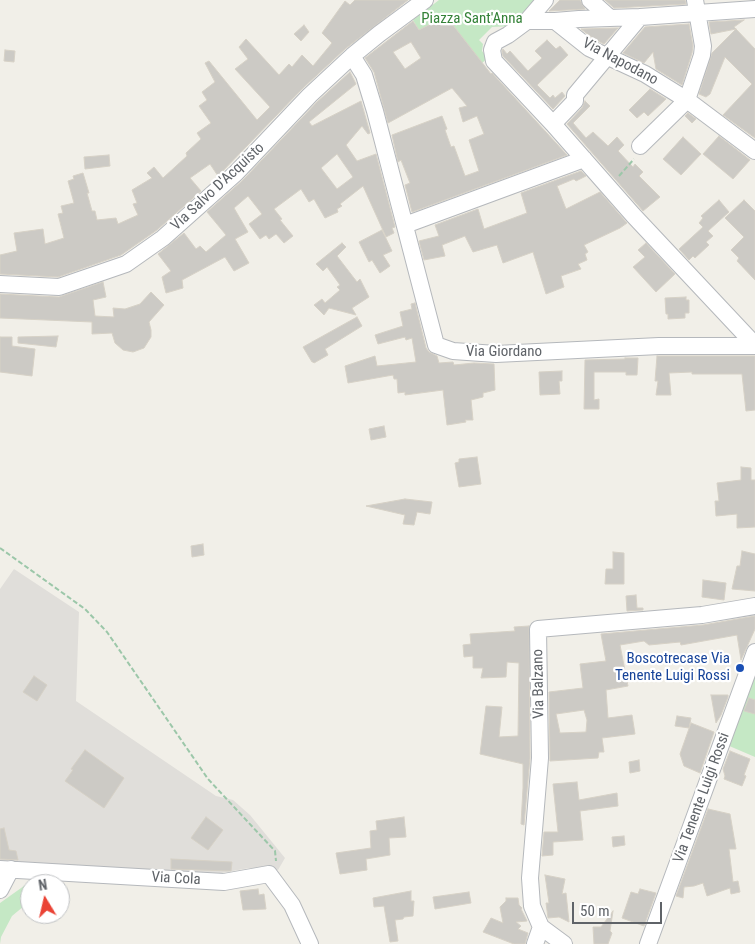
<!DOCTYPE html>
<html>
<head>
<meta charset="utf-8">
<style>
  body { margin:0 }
  #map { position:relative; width:755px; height:944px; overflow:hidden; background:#f1efe8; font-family:"Roboto Condensed",sans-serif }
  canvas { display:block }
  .north { position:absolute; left:20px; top:874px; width:50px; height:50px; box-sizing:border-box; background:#fff; border:1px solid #bfc1c3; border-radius:50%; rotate:351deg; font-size:14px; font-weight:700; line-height:20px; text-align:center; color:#5f6368 }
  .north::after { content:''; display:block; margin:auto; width:18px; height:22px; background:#ea4335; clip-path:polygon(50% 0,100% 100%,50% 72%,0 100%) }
  .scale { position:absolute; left:572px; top:902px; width:90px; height:22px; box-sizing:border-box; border:2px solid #5f6368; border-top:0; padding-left:6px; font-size:15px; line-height:18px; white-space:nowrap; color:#5f6368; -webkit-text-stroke:4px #fff; paint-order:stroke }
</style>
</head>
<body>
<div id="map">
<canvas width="755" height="944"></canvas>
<div class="north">N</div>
<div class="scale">50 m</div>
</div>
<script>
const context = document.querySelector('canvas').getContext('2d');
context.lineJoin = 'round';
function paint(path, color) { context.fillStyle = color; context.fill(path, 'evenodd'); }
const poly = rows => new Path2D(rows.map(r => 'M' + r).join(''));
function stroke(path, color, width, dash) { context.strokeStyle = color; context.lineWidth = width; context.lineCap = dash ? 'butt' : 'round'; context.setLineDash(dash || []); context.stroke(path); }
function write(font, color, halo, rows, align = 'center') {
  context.font = font + ' "Roboto Condensed",sans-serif'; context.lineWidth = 4.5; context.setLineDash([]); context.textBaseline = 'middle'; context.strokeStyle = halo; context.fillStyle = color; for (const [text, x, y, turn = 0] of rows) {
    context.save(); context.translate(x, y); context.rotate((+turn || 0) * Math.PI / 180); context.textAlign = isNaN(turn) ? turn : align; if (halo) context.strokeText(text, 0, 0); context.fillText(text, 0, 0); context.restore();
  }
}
const industrial = poly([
  [14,569,79,612,76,701,216,796,233,800,250,815,285,858,278,870,249,868,221,873,110,871,0,864,0,589]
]);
const green = poly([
  [439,0,535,0,512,26,492,27,479,40,483,44,482,51,488,58,482,63,449,20,443,18,419,30,413,20],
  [755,669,755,757,727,745],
  [38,876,59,877,50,884,30,884,30,901,12,916,1,937,0,944,0,903]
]);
const building = poly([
  [355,0,408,0,345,49,303,88,218,176,210,164,190,178,201,191,157,230,121,255,58,277,0,274,0,255,17,251,14,233,43,229,45,244,64,238,58,214,63,213,61,206,74,203,68,181,74,179,73,176,83,173,89,193,87,193,92,211,95,211,97,220,116,218,118,224,138,215,133,204,137,203,132,190,152,178,147,173,154,167,163,178,187,156,186,153,201,139,197,133,211,123,199,106,207,100,202,92,215,82,205,63,209,61,257,120,270,107,235,69,248,59,239,47,246,39,279,75,289,64,292,67,302,55,313,66,332,43,322,33,345,1,350,5,355,0],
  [560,0,580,0,585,9,549,11,560,0],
  [605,0,685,0,686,4,614,8,605,0],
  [443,18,449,20,491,74,492,73,567,155,412,212,405,185,410,183,401,160,398,162,392,135,442,116,447,129,445,130,451,147,454,146,465,176,479,171,469,140,484,134,477,116,463,122,459,108,467,106,452,88,388,123,374,72,365,58,413,21,419,30,443,18],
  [411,42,421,58,405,69,393,52,411,42],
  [744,20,734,27,736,29,711,34,709,22,744,20],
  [689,24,693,46,692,53,682,85,656,69,653,52,644,63,623,53,645,27,689,24],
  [304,25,309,32,301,41,294,34,304,25],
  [618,28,604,44,594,39,581,29,618,28],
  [736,29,755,49,755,138,723,115,752,84,725,57,710,94,706,97,699,94,712,53,736,29],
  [547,40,556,49,560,46,568,55,537,85,550,98,553,95,555,98,562,92,565,96,553,109,503,56,502,51,503,49,507,54,510,51,528,71,542,58,535,51,547,40],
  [5,50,15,51,14,62,4,61,5,50],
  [350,72,356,84,309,122,312,126,361,101,370,133,368,134,362,126,346,145,357,161,376,154,395,227,392,228,394,233,386,237,363,186,340,204,342,206,337,209,338,212,325,218,314,199,309,202,301,189,274,209,282,219,280,220,293,236,284,243,276,234,269,239,266,235,260,239,249,224,262,214,248,196,234,208,248,232,235,239,249,263,234,271,225,257,182,280,183,288,166,293,162,277,171,271,158,254,184,233,196,249,200,246,206,252,226,235,207,212,243,180,317,102,350,72],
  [337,154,353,177,337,189,321,168,337,154],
  [650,89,666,99,648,116,644,112,637,118,629,110,650,89],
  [585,101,590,106,573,123,586,138,593,132,608,146,617,137,624,145,618,151,633,167,635,164,643,172,639,176,660,197,643,211,567,124,582,108,585,101],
  [688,113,696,119,692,123,685,116,688,113],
  [719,136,750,160,733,179,703,154,719,136],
  [683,137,701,154,681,175,663,159,683,137],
  [109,155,110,166,85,169,84,157,109,155],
  [581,171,586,176,576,181,574,179,557,186,566,209,600,192,627,223,620,228,584,245,588,252,585,254,587,260,578,264,581,269,561,276,564,287,546,294,533,252,503,263,497,245,473,252,465,236,442,245,445,256,424,260,419,241,439,236,435,225,478,209,484,229,527,213,521,193,581,171],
  [719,200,729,212,708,231,713,236,706,242,709,245,695,258,693,256,689,260,679,249,703,227,699,223,703,218,701,216,719,200],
  [744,200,755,211,755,280,737,261,739,258,731,250,744,237,725,218,744,200],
  [382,230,392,251,383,255,390,266,380,273,372,260,369,262,359,242,382,230],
  [342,243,346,247,337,256,357,282,360,279,369,297,352,308,356,315,329,308,324,315,314,305,322,299,325,303,340,290,337,287,340,285,327,267,323,271,316,264,342,243],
  [646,243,675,274,656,292,633,267,645,257,638,250,646,243],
  [103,282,106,297,93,300,95,316,114,317,113,308,125,309,140,304,151,292,164,305,149,322,151,330,151,337,144,348,133,352,123,350,115,343,112,333,92,334,92,322,0,318,0,294,59,297,103,282],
  [686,297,686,300,689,300,689,313,685,313,685,318,668,319,668,314,666,314,665,298,686,297],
  [415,303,426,348,429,352,437,356,439,363,453,362,454,365,474,363,494,364,495,390,483,393,483,397,471,400,473,420,465,420,466,422,447,425,443,390,405,395,405,392,398,393,397,379,394,379,393,375,348,383,345,366,375,356,377,366,416,362,412,338,406,340,405,337,378,344,375,335,403,326,400,312,412,309,411,304,415,303],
  [357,317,362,326,325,349,328,355,314,363,313,362,312,362,303,347,357,317],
  [58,336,56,347,18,343,18,337,58,336],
  [0,337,12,337,12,346,35,349,32,376,0,372,0,337],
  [657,356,755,356,755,410,746,411,742,374,692,374,692,372,669,373,671,395,656,395,658,381,655,381,657,356],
  [625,358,638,358,637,375,626,375,626,372,594,372,594,400,599,399,599,409,584,409,585,360,625,359,625,358],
  [562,371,562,381,559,381,560,394,540,395,539,372,562,371],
  [384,426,386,437,371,440,369,429,384,426],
  [477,457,481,484,459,487,455,463,459,462,459,459,477,457],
  [741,467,751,468,751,480,755,480,755,527,737,528,737,514,716,516,715,501,719,501,717,483,741,480,741,467],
  [405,499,432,502,430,514,417,512,414,525,403,524,405,515,366,506,405,499],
  [203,544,204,555,192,557,191,546,203,544],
  [742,551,755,554,755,591,732,589,737,566,740,566,742,551],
  [613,552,624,553,624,584,605,584,606,569,613,569,613,552],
  [703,580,726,583,724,600,702,597,703,580],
  [636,595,637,608,643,608,643,610,627,611,626,596,636,595],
  [755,616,755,629,741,660,737,635,681,645,680,642,649,645,644,641,620,645,628,686,606,690,608,718,632,715,635,734,602,738,604,752,599,752,598,758,550,761,549,692,583,688,580,664,606,661,601,634,703,625,755,616],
  [584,710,587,720,586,732,560,733,556,714,584,710],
  [529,626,530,758,524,825,521,824,523,788,523,764,480,754,486,706,502,707,499,737,518,736,519,663,507,662,506,677,481,678,483,668,473,668,473,656,464,657,463,645,471,644,470,634,515,631,514,627,529,626],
  [34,676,47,685,37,701,23,692,34,676],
  [711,695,728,695,728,697,721,715,716,723,711,695],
  [749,698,755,700,755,714,744,711,749,698],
  [677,716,691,718,689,728,675,726,677,716],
  [691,723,714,732,700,773,684,766,680,754,691,723],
  [85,750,124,778,104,808,65,781,73,770,71,769,85,750],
  [730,751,750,759,744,775,746,776,742,786,724,779,725,776,723,769,730,751],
  [639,760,640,771,630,773,629,762,639,760],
  [577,782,579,800,617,793,618,806,580,811,583,840,553,842,553,855,542,856,544,832,558,832,553,784,577,782],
  [708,809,730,814,736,849,729,849,733,882,738,881,740,892,731,894,730,888,707,896,703,883,694,886,684,887,683,898,676,896,708,809],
  [206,817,223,830,208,850,191,838,206,817],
  [404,817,406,837,389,838,390,855,366,859,367,870,340,874,336,853,371,848,370,831,377,830,376,821,404,817],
  [4,828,9,850,16,851,18,860,0,859,0,829,4,828],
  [624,836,625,845,613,847,612,837,624,836],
  [171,859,232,862,231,871,171,869,171,859],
  [545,875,565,879,562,894,566,893,569,922,559,917,548,918,546,903,549,903,545,875],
  [258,889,259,895,264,894,266,909,243,910,240,891,258,889],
  [640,889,656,893,644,926,622,918,631,892,638,894,640,889],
  [411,891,411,901,414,901,413,916,404,917,403,919,395,920,398,941,390,942,384,906,374,907,373,898,411,891],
  [469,892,471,903,435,909,433,897,469,892],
  [506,898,518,898,519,905,522,908,521,909,527,921,516,922,521,926,518,929,528,933,525,944,514,944,483,932,491,918,503,923,500,907,506,901,506,898],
  [613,911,610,931,612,933,608,944,594,944,593,927,601,927,613,911]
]);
const path = poly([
  [619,176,634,159],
  [0,548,85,609,107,632,208,779,275,851,276,861]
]);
const minor = poly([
  [545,0,527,21,508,35,495,42,492,50,494,61,553,124,633,215,755,345],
  [590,0,610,18],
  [527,21,555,21,579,19,640,17,755,9],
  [555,21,589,48,645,74,687,100,755,151],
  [352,56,364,75,375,111,436,345,453,351,496,354,659,346,755,346],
  [553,124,575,101,575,95,640,17],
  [640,146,687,100,702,55,703,46,695,0],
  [405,225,584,159],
  [0,284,59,287,126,264,163,238,236,173,310,95,352,56,379,34,425,0],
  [0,869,224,882,269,874,292,905,310,944],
  [0,890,11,869],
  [535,944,541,927],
  [564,944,541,927,532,906,530,878,540,758,538,629,702,615,755,606],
  [648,944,755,652]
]);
const markers = [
  [740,668,5,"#1a4fb4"]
];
const parkNames = [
  ["Piazza Sant'Anna",472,19]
];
const streetNames = [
  ["Via Napodano",620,62,28],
  ["Via Salvo D'Acquisto",218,187,-43],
  ["Via Giordano",504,352],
  ["Via Balzano",539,684,-91],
  ["Via Tenente Luigi Rossi",702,798,-70],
  ["Via Cola",176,879,3]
];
const transitNames = [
  ["Boscotrecase Via",730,659],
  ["Tenente Luigi Rossi",730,676]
];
paint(industrial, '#e0deda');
paint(green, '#c5e8c5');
paint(building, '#cccac5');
stroke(building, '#d6d1c6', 1);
stroke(minor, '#b5b8bc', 18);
stroke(path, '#9cc7a9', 2, [5, 2.5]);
stroke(minor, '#fff', 16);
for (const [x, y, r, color] of markers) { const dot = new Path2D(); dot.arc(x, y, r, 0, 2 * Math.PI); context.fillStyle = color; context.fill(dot); stroke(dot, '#fff', 2); }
write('15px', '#348238', '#fff', parkNames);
write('15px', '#5f6368', '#fff', streetNames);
write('15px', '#164399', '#fff', transitNames, 'right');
</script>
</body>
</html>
